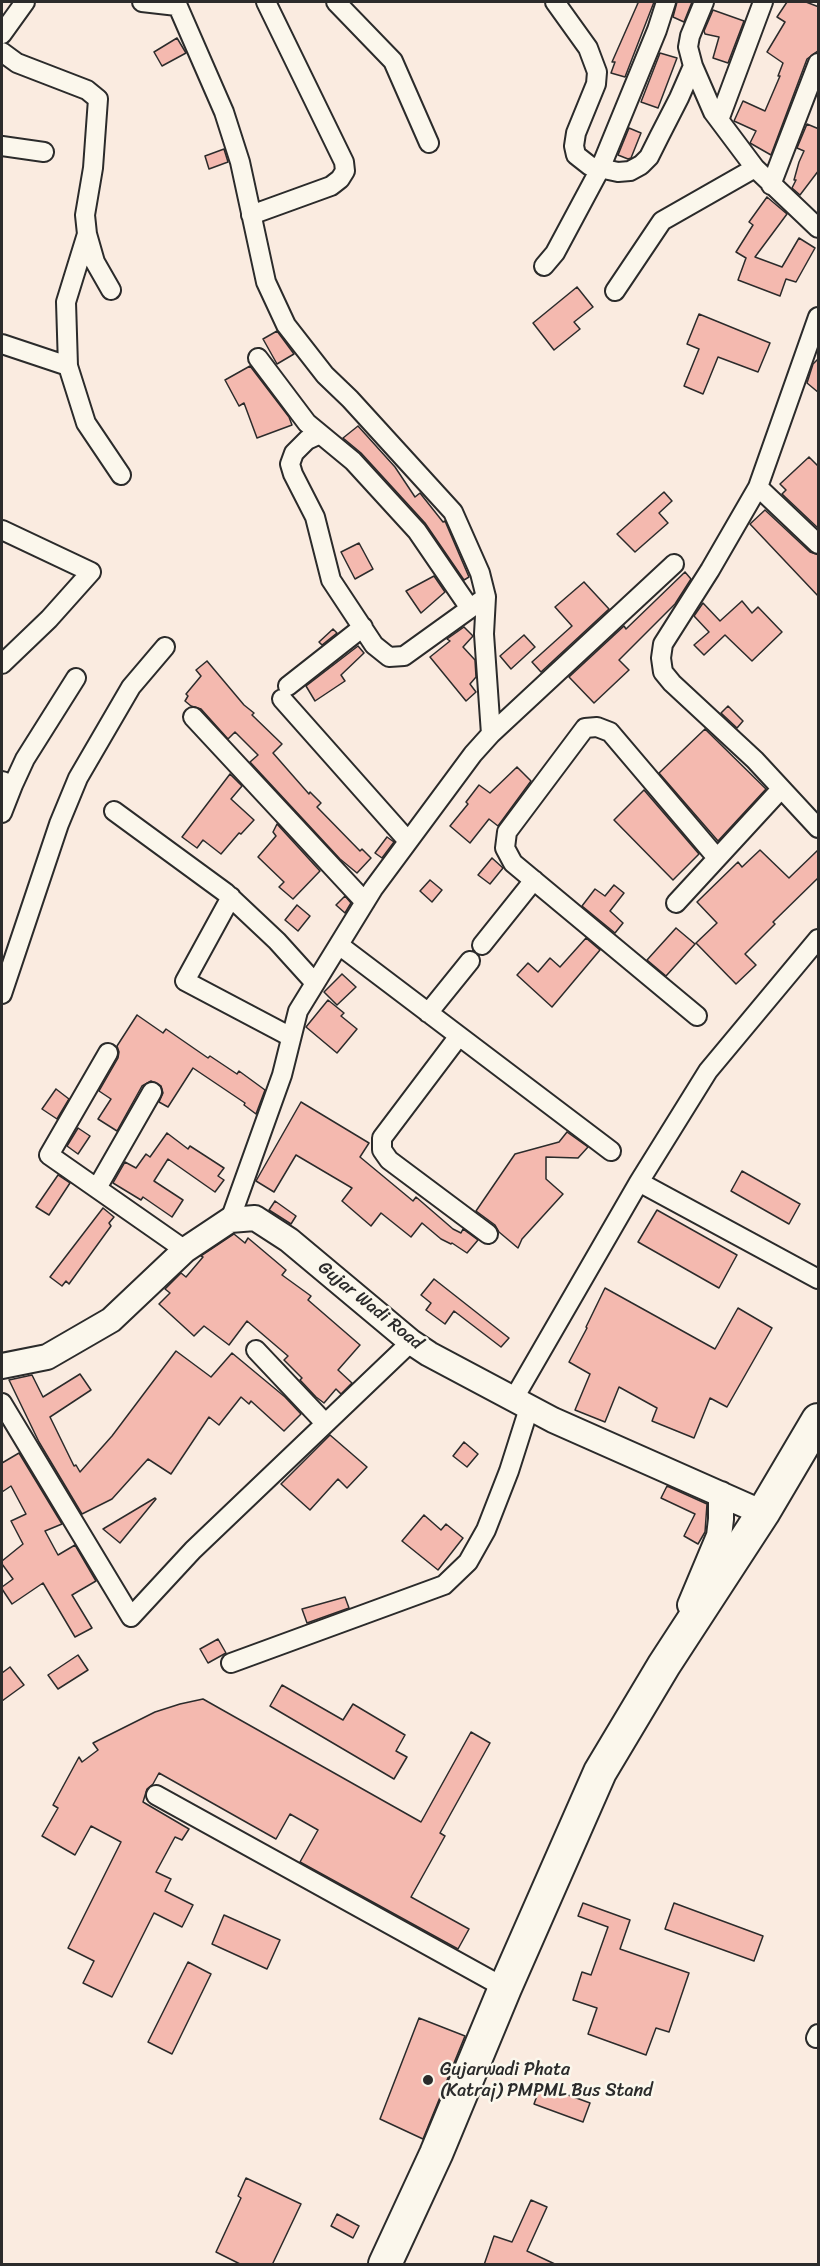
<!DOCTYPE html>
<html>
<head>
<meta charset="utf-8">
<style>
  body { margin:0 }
  #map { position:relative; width:820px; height:2266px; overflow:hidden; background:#faebe0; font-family:Sriracha,sans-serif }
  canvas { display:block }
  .frame { position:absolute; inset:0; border:3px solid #2b2b2b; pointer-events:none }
</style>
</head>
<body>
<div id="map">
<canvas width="820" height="2266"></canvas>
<div class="frame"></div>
</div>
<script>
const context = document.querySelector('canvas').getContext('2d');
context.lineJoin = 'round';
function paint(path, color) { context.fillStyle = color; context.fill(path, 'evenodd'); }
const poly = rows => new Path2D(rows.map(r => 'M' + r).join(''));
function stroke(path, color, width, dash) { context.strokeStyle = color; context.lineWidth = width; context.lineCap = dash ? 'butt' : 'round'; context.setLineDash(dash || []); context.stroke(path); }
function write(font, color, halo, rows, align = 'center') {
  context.font = font + ' Sriracha,sans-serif'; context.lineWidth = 5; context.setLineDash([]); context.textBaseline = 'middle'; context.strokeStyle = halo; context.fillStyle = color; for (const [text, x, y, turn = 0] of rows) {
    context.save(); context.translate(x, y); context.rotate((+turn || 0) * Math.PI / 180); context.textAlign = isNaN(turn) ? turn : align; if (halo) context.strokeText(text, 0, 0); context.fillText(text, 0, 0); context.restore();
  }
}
const building = poly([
  [636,2,654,2,625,77,611,73,615,62,612,62,638,3,636,2],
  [677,2,692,2,684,22,673,17,677,2],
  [787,2,806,2,819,7,819,50,807,59,771,155,750,143,756,131,734,121,743,101,765,111,780,76,778,76,783,63,767,52,785,22,777,17,787,2],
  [713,10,744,21,728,63,713,58,719,37,705,34,704,31,713,10],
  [177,38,186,53,162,66,154,52,177,38],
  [660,53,677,58,658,108,641,102,660,53],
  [807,124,819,129,819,170,800,195,792,188,796,180,794,180,799,162,804,151,797,148,807,124],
  [629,128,641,133,631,158,628,159,618,155,629,128],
  [224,149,228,162,209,169,205,156,224,149],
  [767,197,787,214,755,257,782,267,799,238,815,248,796,282,786,279,780,296,738,280,746,258,736,252,753,225,749,222,767,197],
  [577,287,593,307,574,322,580,329,554,350,533,323,577,287],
  [699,314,770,343,758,372,718,357,703,394,684,386,699,349,687,344,699,314],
  [277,331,294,354,277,364,263,339,277,331],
  [819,358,819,393,807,383,813,364,819,358],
  [250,366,289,417,292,425,257,438,244,403,239,406,225,380,250,366],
  [358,426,395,467,415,497,420,493,443,522,445,521,469,577,464,580,425,523,361,453,343,438,358,426],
  [809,457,819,467,819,529,782,494,786,490,780,484,809,457],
  [664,492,672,501,659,513,668,523,635,552,617,534,664,492],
  [765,510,810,552,819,555,819,597,750,524,765,510],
  [359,543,373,569,355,579,341,552,359,543],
  [685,572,691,579,675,604,619,660,629,670,594,703,569,677,624,626,626,629,685,572],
  [434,576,445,592,421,613,406,591,434,576],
  [584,582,609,609,541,672,532,662,572,626,555,607,584,582],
  [742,601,752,613,758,607,782,632,752,661,725,635,704,655,694,645,709,632,694,616,703,603,720,621,742,601],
  [464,627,473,636,463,647,475,660,476,677,470,684,476,692,466,701,430,657,450,641,447,639,464,627],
  [333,629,337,633,322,645,319,642,333,629],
  [524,635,535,647,511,669,500,656,524,635],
  [358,646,364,653,341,675,345,681,315,701,306,686,358,646],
  [207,661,244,705,254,713,252,715,282,744,273,753,309,794,310,792,321,803,317,807,360,851,362,849,371,858,357,873,340,859,250,762,258,755,235,732,228,739,201,709,191,706,185,701,188,696,186,694,201,676,196,670,207,661],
  [728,706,743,721,737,728,721,713,728,706],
  [705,729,766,789,718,841,659,773,705,729],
  [517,767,531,781,498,826,489,819,470,843,450,826,468,804,466,802,479,785,490,793,517,767],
  [230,774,242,786,231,799,254,820,241,834,239,833,221,854,203,840,197,848,182,837,230,774],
  [644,790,699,854,673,880,614,820,644,790],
  [277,824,320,871,293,899,279,887,284,882,258,857,276,836,273,832,277,824],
  [387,837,394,842,382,858,375,853,387,837],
  [819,849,819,877,773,922,775,924,745,954,756,965,736,984,696,943,717,923,697,902,738,862,742,867,760,850,789,878,819,849],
  [492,858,503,868,490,884,478,875,492,858],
  [430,880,442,890,432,902,420,891,430,880],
  [614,885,624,893,610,911,623,923,615,933,582,906,595,889,605,896,614,885],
  [345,896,351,903,345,913,336,905,345,896],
  [297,905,310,916,298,931,285,920,297,905],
  [676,928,695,944,666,976,647,960,676,928],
  [586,938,600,950,552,1007,517,975,528,963,538,972,550,958,560,967,586,938],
  [342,974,356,987,337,1005,324,992,342,974],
  [328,1000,344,1013,341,1016,357,1029,337,1053,306,1027,328,1000],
  [137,1015,163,1033,166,1029,208,1058,210,1056,237,1074,239,1071,265,1090,256,1114,244,1105,245,1103,193,1068,168,1107,159,1102,163,1093,161,1086,151,1081,142,1086,117,1131,98,1119,111,1099,99,1091,118,1058,119,1052,117,1046,137,1015],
  [56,1089,69,1099,57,1119,42,1109,56,1089],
  [301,1102,369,1143,360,1157,413,1201,416,1197,453,1229,461,1233,463,1229,478,1240,467,1253,452,1243,451,1244,441,1239,422,1223,411,1237,381,1213,371,1226,342,1201,352,1188,296,1155,274,1192,256,1181,301,1102],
  [78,1128,90,1136,78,1154,67,1146,78,1128],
  [567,1132,588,1147,578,1158,546,1157,546,1179,563,1194,522,1239,518,1248,499,1232,495,1225,476,1211,515,1154,559,1142,567,1132],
  [167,1133,188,1149,190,1146,224,1168,218,1176,224,1180,215,1192,168,1159,154,1181,183,1200,172,1217,143,1197,141,1200,113,1183,125,1162,136,1168,146,1154,150,1157,167,1133],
  [742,1171,800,1204,789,1224,731,1191,742,1171],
  [58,1175,70,1183,49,1215,36,1207,58,1175],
  [275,1201,296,1216,291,1224,269,1210,275,1201],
  [103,1208,114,1217,109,1223,111,1226,69,1284,66,1281,62,1286,50,1277,103,1208],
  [657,1210,737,1255,719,1288,638,1242,657,1210],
  [234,1234,245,1243,248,1238,286,1270,282,1275,311,1296,308,1300,360,1345,338,1370,352,1383,341,1394,336,1389,324,1403,316,1397,300,1380,302,1378,284,1360,288,1356,247,1321,229,1345,204,1326,194,1336,159,1304,170,1293,165,1289,181,1273,186,1277,203,1257,201,1256,234,1234],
  [434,1279,509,1338,501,1347,454,1311,445,1324,426,1310,431,1303,421,1295,434,1279],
  [605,1288,715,1349,738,1308,772,1328,727,1407,710,1398,694,1438,652,1421,657,1408,619,1387,605,1422,575,1410,590,1374,569,1362,587,1328,586,1327,605,1288],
  [176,1351,211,1377,232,1353,285,1397,301,1414,284,1431,251,1401,249,1404,241,1397,219,1425,209,1417,171,1474,148,1459,112,1499,82,1514,39,1442,9,1380,32,1375,43,1397,80,1374,91,1390,50,1417,74,1466,76,1465,80,1472,112,1436,176,1351],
  [330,1435,367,1467,347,1488,338,1479,310,1510,281,1484,330,1435],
  [464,1442,478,1454,467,1467,453,1456,464,1442],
  [19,1453,62,1524,45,1531,58,1555,75,1545,96,1581,72,1595,92,1628,75,1637,43,1583,12,1604,2,1589,2,1587,13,1579,2,1564,2,1561,23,1544,11,1521,26,1514,11,1486,2,1492,2,1463,19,1453],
  [667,1486,707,1504,705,1532,698,1544,684,1536,695,1514,661,1498,667,1486],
  [155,1498,156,1499,120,1543,103,1529,155,1498],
  [424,1515,441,1530,446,1524,463,1538,438,1570,402,1541,424,1515],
  [345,1597,349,1608,307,1623,302,1609,345,1597],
  [218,1639,226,1653,208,1663,200,1649,218,1639],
  [78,1655,88,1670,58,1689,48,1675,78,1655],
  [10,1667,24,1685,2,1701,2,1673,10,1667],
  [282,1685,343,1720,353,1704,405,1735,396,1751,407,1757,394,1779,270,1706,282,1685],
  [203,1699,421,1822,471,1732,490,1743,440,1833,445,1836,411,1897,469,1929,458,1949,300,1862,318,1830,290,1814,276,1839,159,1773,153,1784,147,1789,143,1802,189,1829,182,1840,175,1837,156,1872,171,1879,165,1891,193,1905,182,1927,154,1913,112,1997,83,1983,94,1961,68,1948,121,1842,91,1826,75,1855,42,1836,58,1808,53,1805,79,1757,82,1762,98,1750,93,1743,155,1712,180,1704,203,1699],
  [583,1903,630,1920,620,1949,689,1973,669,2032,656,2028,646,2055,588,2034,597,2008,573,2000,582,1972,591,1975,608,1927,578,1916,583,1903],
  [674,1903,763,1936,754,1961,665,1929,674,1903],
  [224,1915,280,1940,267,1969,212,1944,224,1915],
  [188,1962,211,1974,172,2054,148,2042,188,1962],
  [419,2018,465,2036,423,2139,380,2119,419,2018],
  [541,2085,590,2103,583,2122,534,2104,541,2085],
  [246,2178,301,2204,272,2265,242,2265,216,2252,241,2198,238,2196,246,2178],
  [531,2200,547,2207,527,2251,557,2265,484,2265,494,2236,512,2242,531,2200],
  [337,2214,359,2226,353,2238,331,2226,337,2214]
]);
const minor = poly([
  [142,2,177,6],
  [176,2,224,112,240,162,266,282,286,325,325,375,350,399,453,512,480,573,486,597,484,634,491,734],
  [336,2,393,61,429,143],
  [555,2,588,48,597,72,596,84,576,133,574,146,576,155,590,166,618,172,630,171,641,165,649,157,659,137,679,98,693,66],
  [704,2,690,36,688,47,693,66,713,112,755,168,818,228],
  [2,34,25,2],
  [2,52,17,63,87,90,98,99,93,168,85,215,87,234,95,262,111,290],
  [719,120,763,2],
  [2,146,44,152],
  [771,185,818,63],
  [251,215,331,186,340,179,345,171,344,162,266,2],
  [87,234,66,302,68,366,86,423,121,475],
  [544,266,555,253,600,169,657,30,666,2],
  [615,291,662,221,755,168],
  [818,317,758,487,710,570,663,644,661,658,663,672,672,683,755,760,818,828],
  [2,344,68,366],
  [258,358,307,423,353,461,417,531,469,607],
  [320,434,307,440,294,453,290,464,293,474,315,517,331,580,374,645,389,657,404,656,486,597],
  [758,487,818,544],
  [2,530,91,572,49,619,2,664],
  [288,686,363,627],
  [282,699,408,841],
  [193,717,365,902],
  [2,781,13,785,25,759,76,678],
  [114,811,226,893,277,941,315,983],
  [2,813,13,785],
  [231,897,185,981,291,1037],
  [676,903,781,789],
  [339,945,611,1151],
  [482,945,534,880],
  [2,994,59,824,78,778,131,687,165,647],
  [428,1013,470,961],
  [697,1016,513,863,505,848,507,832,585,728,597,727,610,732,717,858],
  [459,1036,382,1138,382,1150,389,1160,488,1234],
  [108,1053,49,1155,185,1250],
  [639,1182,818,1279],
  [97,1188,152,1092],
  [230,1220,282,1075,298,1011,373,889,473,754,491,734,674,564],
  [256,1350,325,1423],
  [513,1400,639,1182,708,1071,818,939],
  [2,1403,131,1617,193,1550,411,1342],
  [231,1663,444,1585,468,1562,486,1530,509,1471,529,1408],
  [156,1795,505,1988],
  [816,2038,818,2034]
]);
const tertiary = poly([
  [2,1366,47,1357,111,1320,185,1250,230,1220,255,1218,289,1240,411,1342,429,1354,553,1420,763,1513],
  [690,1605,719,1536,721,1519,721,1494]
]);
const trunk = poly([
  [385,2264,436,2154,505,1988,600,1772,664,1665,763,1513,818,1420]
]);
const markers = [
  [428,2080,6,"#2b2b2b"]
];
const streetNames = [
  ["Gujar Wadi Road",370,1306,39]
];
const poiNames = [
  ["Gujarwadi Phata",440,2070],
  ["(Katraj) PMPML Bus Stand",440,2091]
];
paint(building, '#f4b9af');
stroke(building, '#2b2b2b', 1.5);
stroke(minor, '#2b2b2b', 22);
stroke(tertiary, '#2b2b2b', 28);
stroke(trunk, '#2b2b2b', 36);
stroke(minor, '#fbf7ec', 18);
stroke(tertiary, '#fbf7ec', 24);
stroke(trunk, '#fbf7ec', 32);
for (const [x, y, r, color] of markers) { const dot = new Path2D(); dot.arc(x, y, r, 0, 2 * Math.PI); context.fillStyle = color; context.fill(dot); stroke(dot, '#fbf7ec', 2); }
write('18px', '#2b2b2b', '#fbf7ec', streetNames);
write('18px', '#2b2b2b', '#fbf7ec', poiNames, 'left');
</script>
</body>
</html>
